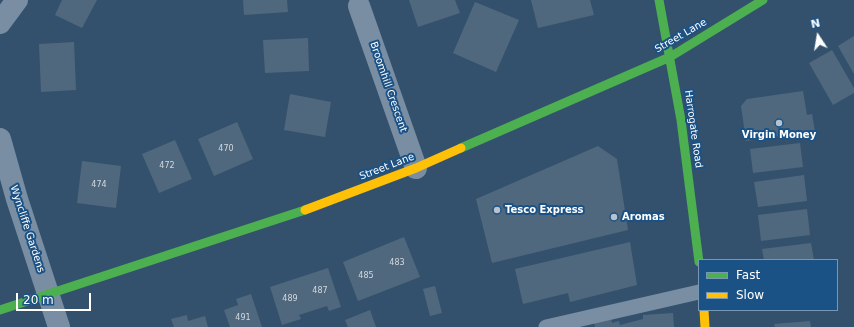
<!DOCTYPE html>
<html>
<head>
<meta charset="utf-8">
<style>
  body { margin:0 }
  #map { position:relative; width:854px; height:327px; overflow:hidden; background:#33516d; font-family:"DejaVu Sans",sans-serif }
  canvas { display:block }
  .legend { position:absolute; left:698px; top:259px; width:140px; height:52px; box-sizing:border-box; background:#1b5285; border:1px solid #7697b6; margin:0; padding:5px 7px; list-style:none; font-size:12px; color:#fff }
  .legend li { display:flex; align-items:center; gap:8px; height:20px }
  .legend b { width:20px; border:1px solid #7697b6 }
  .north { position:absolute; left:798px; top:16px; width:40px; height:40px; -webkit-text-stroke:3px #1b5285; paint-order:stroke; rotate:348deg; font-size:11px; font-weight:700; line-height:16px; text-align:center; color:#fff }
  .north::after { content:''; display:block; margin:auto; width:14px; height:18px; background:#fff; clip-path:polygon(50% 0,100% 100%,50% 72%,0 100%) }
  .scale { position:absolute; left:16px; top:293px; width:75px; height:18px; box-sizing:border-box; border:2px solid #fff; border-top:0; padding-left:5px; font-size:12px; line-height:14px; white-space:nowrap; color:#fff; -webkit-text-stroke:3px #1b5285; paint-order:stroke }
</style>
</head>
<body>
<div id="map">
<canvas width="854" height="327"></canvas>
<ul class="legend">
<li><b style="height:5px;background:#4caf50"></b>Fast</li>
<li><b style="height:5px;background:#ffc107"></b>Slow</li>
</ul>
<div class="north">N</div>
<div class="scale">20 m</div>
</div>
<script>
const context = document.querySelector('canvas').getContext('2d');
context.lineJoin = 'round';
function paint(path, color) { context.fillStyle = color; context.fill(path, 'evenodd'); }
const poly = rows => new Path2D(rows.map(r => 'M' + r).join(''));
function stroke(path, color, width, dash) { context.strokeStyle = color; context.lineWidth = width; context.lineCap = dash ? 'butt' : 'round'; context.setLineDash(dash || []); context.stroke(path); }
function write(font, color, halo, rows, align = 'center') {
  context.font = font + ' "DejaVu Sans",sans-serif'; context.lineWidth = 4; context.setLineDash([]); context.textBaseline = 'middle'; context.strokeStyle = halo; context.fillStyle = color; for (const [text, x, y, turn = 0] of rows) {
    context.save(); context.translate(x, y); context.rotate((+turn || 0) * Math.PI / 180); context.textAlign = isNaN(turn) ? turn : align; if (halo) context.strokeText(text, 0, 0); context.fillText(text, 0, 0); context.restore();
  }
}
const building = poly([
  [62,0,97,0,82,28,55,15],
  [243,0,287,0,288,12,244,15],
  [409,0,455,0,460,13,418,27],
  [531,0,590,0,594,15,538,28],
  [475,2,519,20,496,72,453,53],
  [854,36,854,74,838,46],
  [308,38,309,71,265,73,263,40],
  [74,42,76,90,41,92,39,44],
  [832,50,854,88,854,93,833,105,809,63],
  [803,91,807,115,812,114,815,131,746,141,741,106,747,99],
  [290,94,331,102,325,137,284,130],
  [237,122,253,159,214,176,198,139],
  [175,140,192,179,159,193,142,154],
  [800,143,803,167,753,173,750,149],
  [598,146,617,159,628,230,492,263,476,199],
  [82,161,121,166,116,208,77,203],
  [804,175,807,201,758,207,754,182],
  [807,209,810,235,761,241,758,215],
  [404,237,420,277,358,301,343,262],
  [630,242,637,285,570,302,568,293,523,304,515,269],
  [811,243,814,260,764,260,762,249],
  [328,268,341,307,329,311,327,306,299,315,301,319,282,325,270,287],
  [435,286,442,313,430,316,423,289],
  [251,294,262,327,230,327,224,310,238,305,236,299],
  [370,310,376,327,348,327,345,320],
  [673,313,674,327,595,327,594,322,611,317,612,323,619,321,620,325,643,319,643,315],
  [187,315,188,321,205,316,208,327,174,327,171,319],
  [810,321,811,327,775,327,774,324]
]);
const lane = poly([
  [546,327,699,292]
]);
const street = poly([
  [359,6,416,168],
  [0,23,17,0],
  [0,139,17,199,59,327]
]);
const fast = poly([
  [659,0,681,120,699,262],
  [461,148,670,57,763,0],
  [0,310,305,210]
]);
const slow = poly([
  [305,210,416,168,461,148],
  [704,310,705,327]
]);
const markers = [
  [779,123,4,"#b8c2cc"],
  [497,210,4,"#b8c2cc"],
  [614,217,4,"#b8c2cc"]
];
const numberNames = [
  ["470",226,149],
  ["472",167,166],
  ["474",99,185],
  ["483",397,263],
  ["485",366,276],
  ["487",320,291],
  ["489",290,299],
  ["491",243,318]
];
const streetNames = [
  ["Street Lane",681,36,-30],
  ["Broomhill Crescent",388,87,71],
  ["Harrogate Road",693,129,82],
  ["Street Lane",387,167,-21],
  ["Wyncliffe Gardens",27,229,72]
];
const poiNames = [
  ["Virgin Money",779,135,"center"],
  ["Tesco Express",505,210],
  ["Aromas",622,217]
];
paint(building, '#4f687e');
stroke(lane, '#798ea3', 15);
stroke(street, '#798ea3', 22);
stroke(fast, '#4caf50', 9);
stroke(slow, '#ffc107', 9);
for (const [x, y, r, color] of markers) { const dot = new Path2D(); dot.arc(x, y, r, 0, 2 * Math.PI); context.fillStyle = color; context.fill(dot); stroke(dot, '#1b5285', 1.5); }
write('8px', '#d3d9df', null, numberNames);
write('10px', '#fff', '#1b5285', streetNames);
write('bold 10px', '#fff', '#1b5285', poiNames, 'left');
</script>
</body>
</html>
